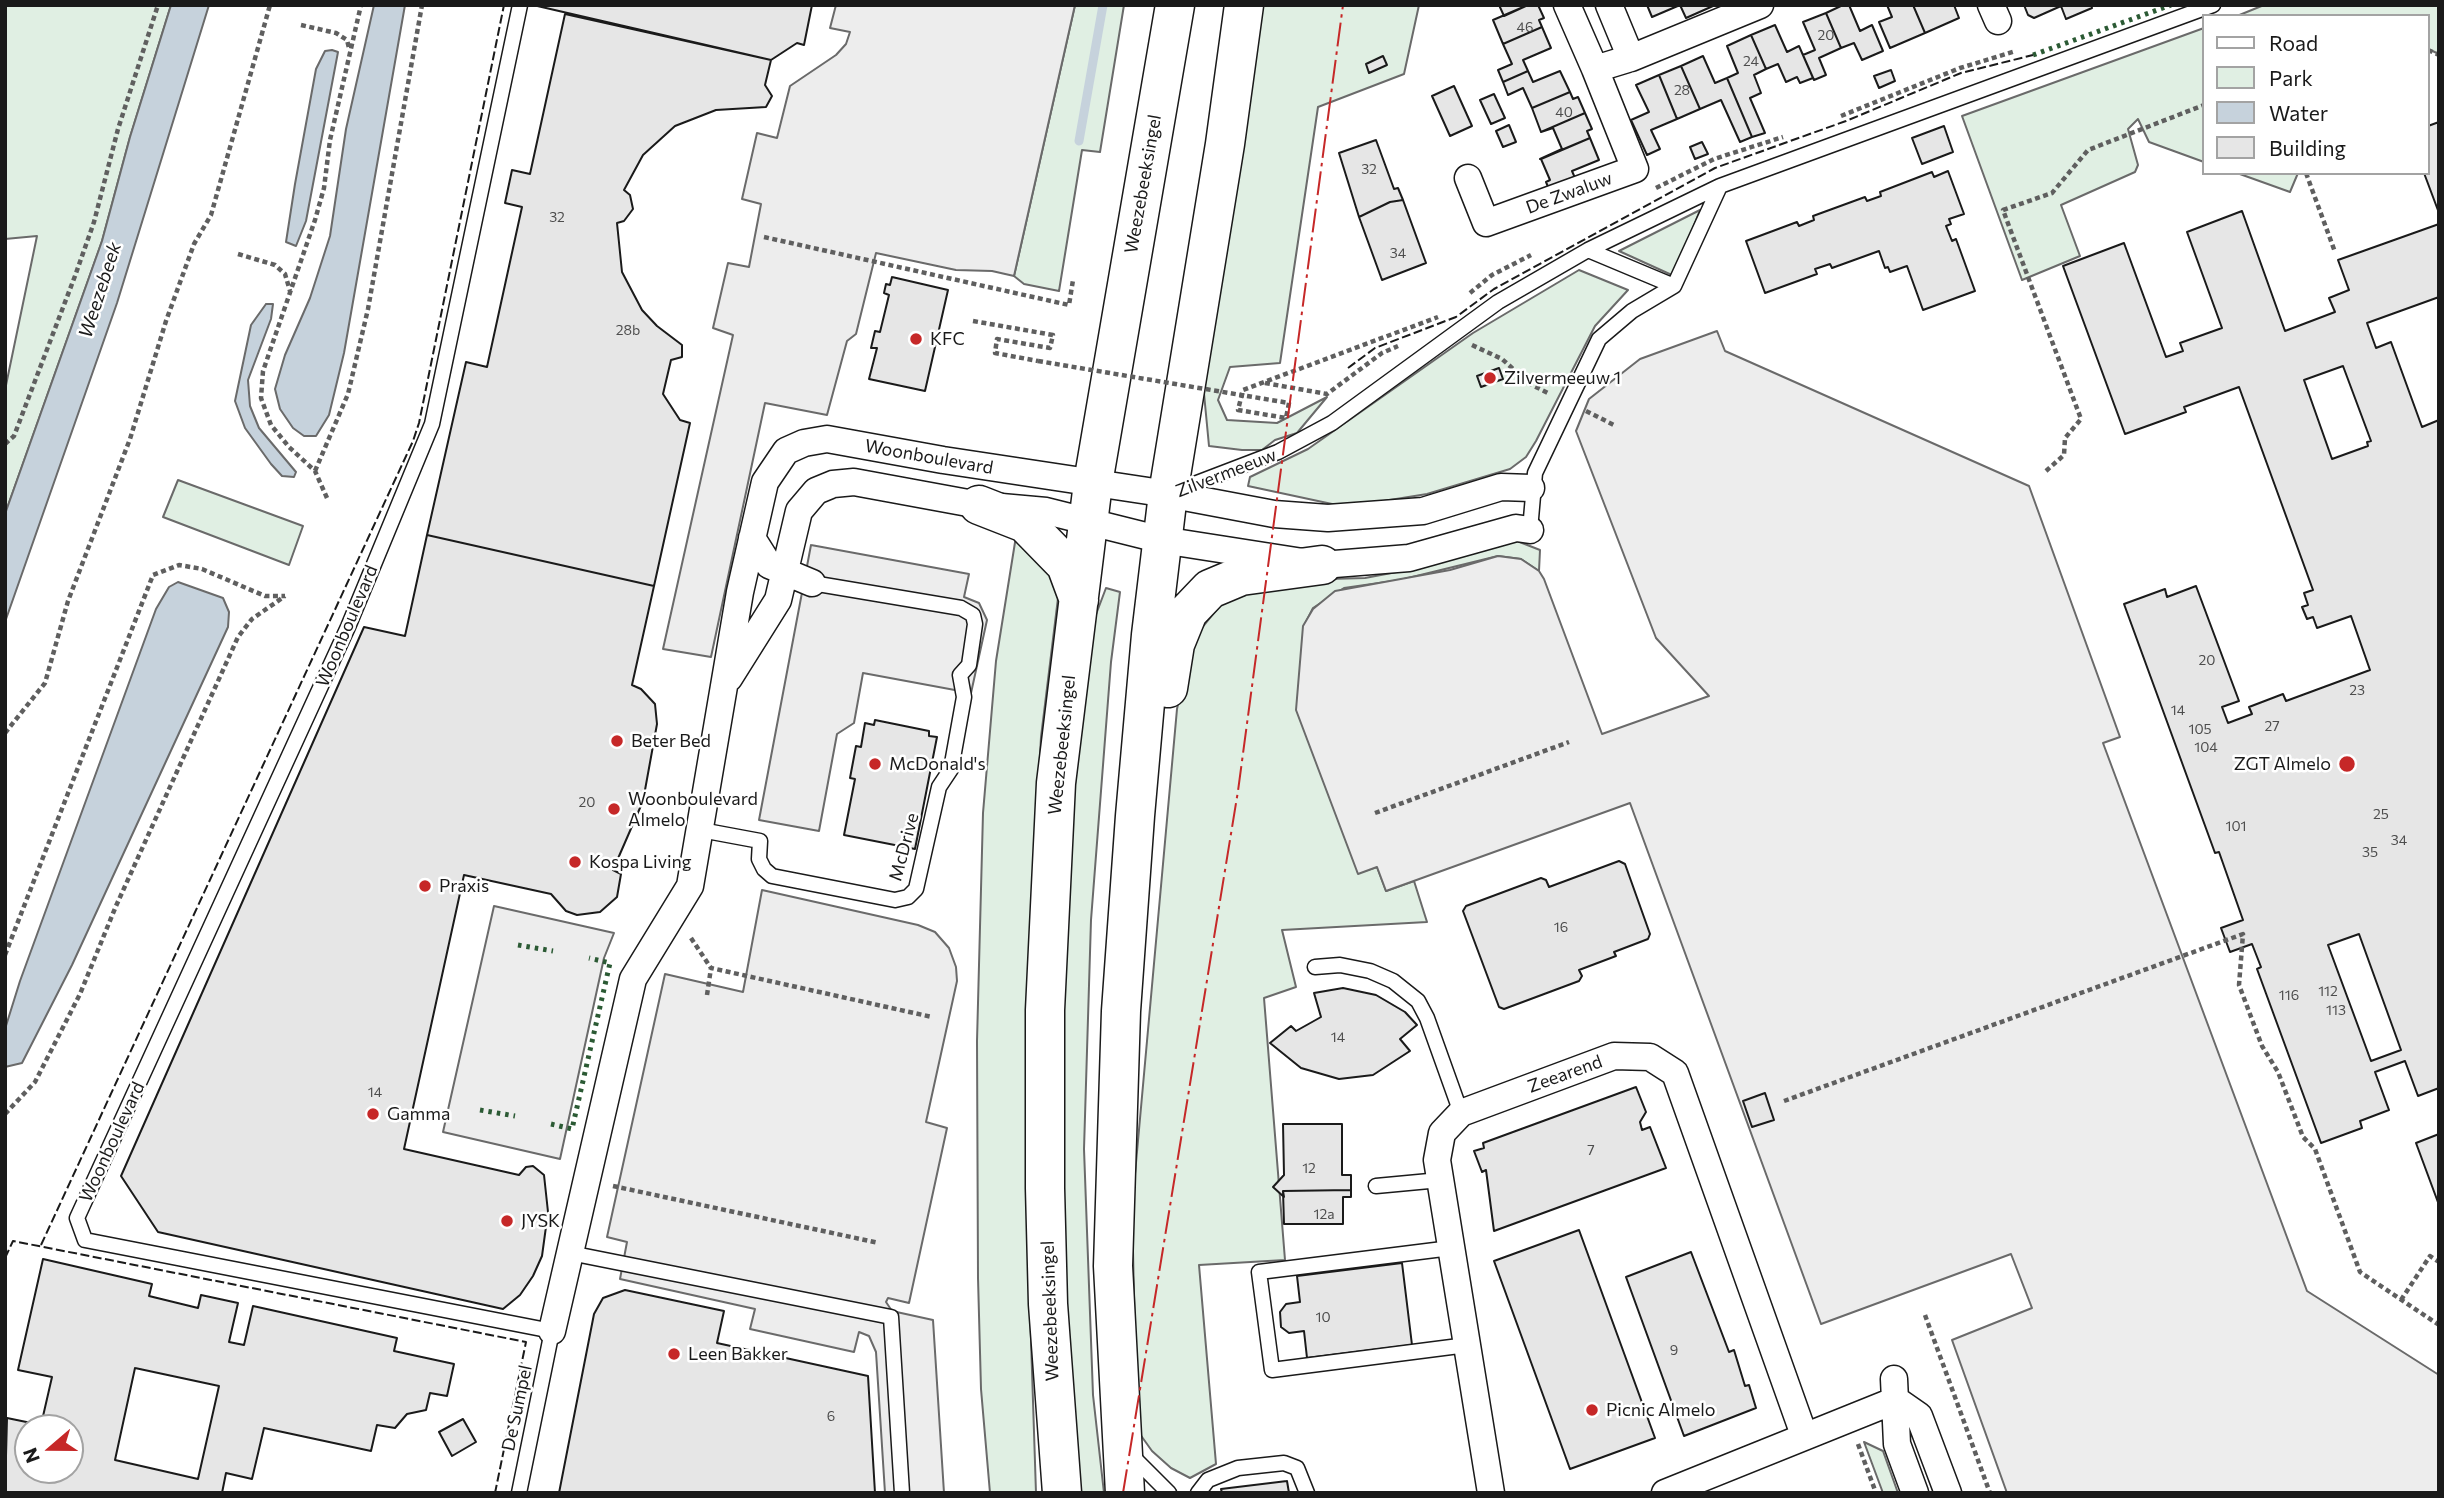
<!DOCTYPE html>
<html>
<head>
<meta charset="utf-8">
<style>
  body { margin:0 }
  #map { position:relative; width:2444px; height:1498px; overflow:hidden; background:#fff; font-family:Commissioner,sans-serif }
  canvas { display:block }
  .frame { position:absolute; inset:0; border:7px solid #1a1a1a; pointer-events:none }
  .legend { position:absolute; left:2202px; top:14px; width:228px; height:161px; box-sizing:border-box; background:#fff; border:2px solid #a3a3a3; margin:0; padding:9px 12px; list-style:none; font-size:21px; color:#1a1a1a }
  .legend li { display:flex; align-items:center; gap:14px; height:35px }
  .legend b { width:35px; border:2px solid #a3a3a3 }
  .north { position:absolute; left:14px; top:1414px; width:70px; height:70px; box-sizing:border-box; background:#fff; border:2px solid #a3a3a3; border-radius:50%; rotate:250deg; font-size:19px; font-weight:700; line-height:28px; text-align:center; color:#1a1a1a }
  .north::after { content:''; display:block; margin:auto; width:24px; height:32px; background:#c62828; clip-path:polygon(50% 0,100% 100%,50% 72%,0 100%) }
</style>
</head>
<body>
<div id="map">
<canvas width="2444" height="1498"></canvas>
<div class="frame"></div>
<ul class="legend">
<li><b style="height:9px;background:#fff"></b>Road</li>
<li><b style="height:19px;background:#e0efe3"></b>Park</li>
<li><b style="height:19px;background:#c6d2dc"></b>Water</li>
<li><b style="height:19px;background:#e6e6e6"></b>Building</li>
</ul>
<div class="north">N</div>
</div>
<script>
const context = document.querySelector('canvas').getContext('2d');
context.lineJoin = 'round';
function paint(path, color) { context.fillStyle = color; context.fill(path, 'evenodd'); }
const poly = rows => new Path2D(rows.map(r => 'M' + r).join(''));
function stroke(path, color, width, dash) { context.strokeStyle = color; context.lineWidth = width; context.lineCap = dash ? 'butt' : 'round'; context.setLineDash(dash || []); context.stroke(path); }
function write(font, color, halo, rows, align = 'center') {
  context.font = font + ' Commissioner,sans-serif'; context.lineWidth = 5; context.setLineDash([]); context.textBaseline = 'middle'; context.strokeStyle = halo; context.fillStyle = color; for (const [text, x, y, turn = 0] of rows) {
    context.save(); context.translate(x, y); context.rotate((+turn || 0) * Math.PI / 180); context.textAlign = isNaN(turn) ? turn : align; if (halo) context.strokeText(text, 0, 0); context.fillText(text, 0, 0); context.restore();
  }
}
const green = poly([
  [5,5,171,5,130,137,102,241,5,514,5,390,37,236,5,239,5,5],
  [1075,5,1124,5,1100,152,1082,150,1059,291,1024,284,1014,276,1075,5],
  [1261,5,1419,5,1404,74,1318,107,1280,363,1230,367,1218,400,1227,420,1277,423,1327,397,1297,433,1275,440,1262,450,1242,450,1209,446,1203,383,1261,5],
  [2264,5,2439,5,2439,54,2428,49,2428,16,2237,16,2264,5],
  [2204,28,2204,162,2149,142,2138,119,2128,129,2138,165,2135,172,2061,205,2080,256,2022,280,1962,116,2204,28],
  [2237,173,2298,173,2290,192,2237,173],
  [1700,210,1674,276,1619,251,1700,210],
  [1579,270,1628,290,1595,326,1536,441,1526,457,1510,469,1427,494,1365,504,1332,504,1248,486,1250,477,1308,449,1473,333,1579,270],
  [178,480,303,526,289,565,163,517,178,480],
  [1017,530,1040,547,1058,598,1041,737,1030,943,1028,1248,1036,1493,990,1493,981,1389,978,1278,977,1041,983,813,996,661,1017,530],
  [1517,541,1540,550,1539,571,1521,559,1498,556,1400,580,1344,588,1313,608,1304,626,1358,873,1377,867,1386,891,1414,881,1427,922,1282,930,1296,987,1264,998,1285,1260,1199,1265,1216,1464,1190,1478,1171,1468,1152,1451,1137,1430,1132,1207,1177,709,1187,660,1200,630,1226,598,1291,580,1365,578,1402,571,1517,541],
  [1106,588,1120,592,1111,662,1091,920,1084,1149,1093,1395,1104,1493,1079,1493,1071,1405,1062,1184,1061,1047,1074,793,1092,625,1106,588],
  [1864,1442,1883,1451,1898,1493,1883,1493,1864,1442]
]);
const parking = poly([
  [836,5,1075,5,1014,276,992,271,956,270,876,253,856,334,847,341,827,415,765,403,711,657,663,649,733,335,713,328,728,263,749,267,761,204,742,199,757,133,777,138,790,86,836,55,846,44,850,32,830,28,836,5],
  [1717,331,1725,351,2029,486,2120,737,2103,743,2307,1291,2439,1375,2439,1493,2007,1493,1952,1340,2032,1308,2011,1254,1821,1324,1630,803,1386,891,1377,867,1358,874,1296,710,1303,626,1313,609,1335,591,1450,570,1498,556,1521,559,1539,571,1544,579,1602,734,1709,696,1656,638,1576,431,1589,399,1640,359,1717,331],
  [811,545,969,574,964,597,979,603,987,620,971,693,863,673,854,723,837,734,819,831,759,820,811,545],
  [762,890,918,925,935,932,949,948,956,967,957,981,926,1122,947,1128,909,1303,888,1298,886,1302,892,1311,933,1320,944,1493,885,1493,876,1352,869,1336,859,1332,854,1352,750,1329,755,1309,620,1279,627,1242,607,1237,665,974,743,992,762,890],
  [494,906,614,933,604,958,560,1159,443,1132,494,906]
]);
const water = poly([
  [171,5,209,5,117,303,5,622,5,514,102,241,130,137,171,5],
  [374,5,405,5,344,353,329,415,316,436,304,436,293,428,280,409,275,389,285,355,310,298,330,236,346,129,374,5],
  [332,50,338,52,306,221,296,246,286,242,295,184,316,69,325,51,332,50],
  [266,304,273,304,271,319,248,380,250,406,259,428,296,472,294,477,282,476,271,464,245,428,235,401,251,325,266,304],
  [178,582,223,598,229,612,228,627,72,965,22,1063,5,1067,5,1029,20,981,156,609,169,587,178,582]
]);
const stream = poly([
  [1079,141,1103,5]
]);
const building = poly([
  [533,5,812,5,804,45,797,43,771,60,533,5],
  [1499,5,1528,5,1504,16,1499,5],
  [1528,5,1538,5,1544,18,1539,20,1542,27,1503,44,1493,20,1528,5],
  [1647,5,1713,5,1713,6,1686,18,1680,5,1652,17,1647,5],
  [1843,5,1849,5,1860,31,1872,25,1883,51,1862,60,1854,43,1841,48,1826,13,1843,5],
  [1887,5,1913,5,1925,33,1890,48,1879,22,1892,17,1887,5],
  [1913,5,1954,5,1959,18,1925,33,1913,5],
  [2024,5,2091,5,2092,8,2066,19,2061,6,2034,18,2028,15,2024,5],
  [1826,13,1841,48,1819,58,1826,75,1814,80,1803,55,1815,50,1803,22,1826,13],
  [565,14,771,60,765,85,772,96,766,107,716,110,675,126,643,155,624,190,630,195,633,209,624,221,617,223,622,272,642,310,657,326,682,345,682,357,671,360,663,394,680,420,690,423,654,586,427,535,466,362,487,367,522,207,505,203,512,170,530,174,565,14],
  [1775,25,1787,52,1799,46,1813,78,1800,83,1797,77,1786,82,1778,64,1766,69,1751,35,1775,25],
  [1542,27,1551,48,1523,60,1528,71,1503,82,1498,70,1512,64,1503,44,1542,27],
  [1751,35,1766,69,1754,75,1761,93,1750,98,1765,133,1752,137,1727,78,1738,73,1727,46,1751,35],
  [1383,56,1387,65,1369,73,1366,64,1383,56],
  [1703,56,1715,83,1727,78,1752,137,1740,142,1721,100,1700,109,1681,66,1703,56],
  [1681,66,1700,109,1677,119,1659,75,1681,66],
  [1891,70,1895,81,1879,88,1874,76,1891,70],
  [1528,71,1533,82,1560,71,1570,92,1532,108,1523,88,1508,95,1503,82,1528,71],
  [1659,75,1677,119,1651,130,1660,149,1647,155,1631,120,1649,112,1636,85,1659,75],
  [1454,86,1472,126,1450,136,1432,96,1454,86],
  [1570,92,1573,99,1578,97,1585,113,1541,132,1532,108,1570,92],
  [1494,94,1505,118,1491,124,1480,100,1494,94],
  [1585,113,1592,129,1587,131,1590,138,1540,159,1562,149,1553,128,1541,132,1585,113],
  [2439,122,2439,213,2424,173,2428,173,2428,126,2439,122],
  [1509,125,1516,142,1503,147,1496,131,1509,125],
  [1944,126,1953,152,1922,164,1912,138,1944,126],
  [1590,138,1599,160,1572,171,1578,185,1551,194,1546,182,1550,180,1541,159,1590,138],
  [1376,140,1394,189,1398,188,1403,200,1390,202,1359,217,1339,153,1376,140],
  [1702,142,1708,154,1695,159,1690,147,1702,142],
  [1948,171,1964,214,1949,219,1951,224,1946,226,1952,241,1956,239,1975,291,1923,310,1907,266,1890,272,1888,267,1885,268,1879,251,1832,268,1830,264,1815,269,1817,274,1765,293,1746,241,1797,222,1799,226,1814,220,1813,216,1865,197,1867,201,1881,196,1880,192,1932,172,1934,177,1948,171],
  [1403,200,1426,263,1382,280,1359,217,1390,202,1403,200],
  [2242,211,2285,331,2335,312,2329,298,2349,290,2338,260,2439,224,2439,297,2367,323,2376,348,2391,342,2422,427,2439,420,2439,1088,2418,1096,2405,1061,2375,1072,2389,1110,2360,1121,2362,1128,2321,1143,2257,969,2261,967,2252,944,2230,952,2221,928,2243,920,2219,852,2215,853,2124,604,2165,589,2167,597,2196,586,2239,701,2222,707,2228,723,2252,714,2249,707,2283,694,2286,701,2370,670,2351,616,2317,628,2313,617,2307,619,2302,607,2308,605,2304,593,2313,590,2239,387,2184,407,2186,412,2125,434,2063,266,2124,243,2166,357,2183,351,2180,343,2222,328,2187,232,2242,211],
  [2343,366,2371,441,2367,442,2368,446,2332,459,2304,380,2343,366],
  [2359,934,2401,1050,2371,1061,2328,945,2359,934],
  [892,277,948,290,925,391,869,379,877,348,871,348,875,331,880,332,889,295,884,293,886,284,890,285,892,277],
  [1499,368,1503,379,1481,387,1477,376,1499,368],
  [427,535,654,586,632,685,641,689,655,704,657,724,643,801,613,870,621,874,617,897,600,912,577,915,566,911,551,894,464,875,404,1149,519,1175,526,1167,533,1166,544,1175,548,1212,542,1256,533,1276,520,1295,503,1309,158,1232,121,1176,364,627,405,636,427,535],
  [875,720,929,731,929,736,937,737,915,849,844,835,855,779,850,778,856,746,861,747,865,723,874,725,875,720],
  [1619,861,1625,864,1650,934,1648,939,1614,952,1616,956,1579,970,1582,976,1579,981,1504,1009,1499,1007,1463,911,1466,906,1541,878,1546,880,1549,887,1619,861],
  [1343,988,1376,995,1405,1012,1417,1025,1400,1039,1410,1051,1373,1075,1339,1079,1301,1068,1270,1043,1291,1026,1296,1031,1321,1017,1314,993,1343,988],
  [1636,1087,1646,1112,1640,1122,1642,1130,1650,1127,1666,1168,1494,1231,1486,1170,1482,1172,1474,1151,1484,1148,1483,1143,1636,1087],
  [1765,1093,1774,1120,1752,1127,1743,1101,1765,1093],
  [1283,1124,1342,1124,1342,1175,1351,1175,1351,1190,1283,1191,1284,1197,1273,1187,1284,1175,1283,1124],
  [2439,1134,2439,1205,2416,1143,2439,1134],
  [1351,1190,1351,1197,1343,1197,1343,1224,1284,1224,1283,1191,1351,1190],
  [1579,1230,1655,1438,1570,1469,1494,1261,1579,1230],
  [1691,1252,1729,1352,1734,1350,1745,1386,1749,1385,1756,1408,1684,1436,1626,1277,1691,1252],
  [43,1259,152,1284,149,1296,198,1308,201,1295,238,1303,229,1342,244,1345,253,1306,397,1338,394,1351,454,1364,447,1396,430,1393,426,1410,407,1414,395,1428,377,1425,371,1451,264,1428,252,1479,226,1473,222,1493,5,1493,7,1418,41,1425,52,1377,18,1370,43,1259],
  [135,1368,219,1386,198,1479,115,1460,135,1368],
  [28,1428,70,1428,70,1470,28,1470,28,1428],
  [1402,1263,1412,1345,1307,1358,1304,1331,1289,1333,1281,1327,1280,1312,1286,1304,1300,1302,1297,1276,1402,1263],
  [625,1290,724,1311,717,1343,868,1376,875,1493,559,1493,594,1314,603,1298,625,1290],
  [463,1419,476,1442,452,1456,439,1432,463,1419],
  [1287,1481,1289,1493,1222,1493,1221,1489,1287,1481]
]);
const path = poly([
  [301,25,336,33,347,40,349,48],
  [2428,50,2439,55],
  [1841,116,1960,68,2016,51],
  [2306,173,2335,252],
  [1656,188,1714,159,1783,137],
  [764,237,1069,305,1073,280],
  [238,254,275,265,285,274,290,291],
  [1470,293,1492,275,1531,255],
  [973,321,1053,335,1050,348,997,339,995,353,1038,361],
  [1472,345,1502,359,1530,384,1550,394],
  [1265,383,1327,394,1382,353,1398,346],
  [1247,396,1289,403,1286,418,1238,410,1243,390,1438,317],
  [1586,411,1614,425],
  [5,444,14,436,75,276,94,222,118,129,158,5],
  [315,471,348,394,368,309,422,5],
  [2046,471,2064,455,2065,438,2081,419,2003,210,2052,193,2088,150,2204,105],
  [327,498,315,471,289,447,271,425,261,398,263,371,315,220,324,188,330,140,361,5],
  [5,733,45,683,68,601,130,439,166,321,194,244,211,215,270,5],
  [1375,813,1569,742],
  [691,938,711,968,932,1017],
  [5,955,153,575,179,565,202,569,265,596,285,596],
  [707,995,711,968],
  [1784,1101,2243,934,2239,985,2262,1046,2278,1072,2303,1137,2315,1149,2360,1272,2439,1325],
  [5,1114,35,1082,80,994,116,906,238,637,252,619,285,596],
  [613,1186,879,1243],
  [2401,1300,2430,1256,2439,1262],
  [1925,1315,1990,1493],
  [1858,1444,1876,1493]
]);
const service = poly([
  [1588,250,1674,286],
  [1176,491,1278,452,1332,423,1498,302,1588,250,1720,186,2213,5],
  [1530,530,1535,473,1599,339,1632,311,1674,286,1720,186],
  [701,830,760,841,759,859,764,869,772,876,895,900,908,897,916,889,939,787,951,769,964,697,960,675,969,665,975,624,973,615,961,608,812,583],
  [1315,967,1340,965,1370,971,1393,981,1418,1001,1427,1018,1461,1113],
  [1376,1186,1440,1180],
  [1451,1248,1259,1272,1272,1370,1467,1345],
  [570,1253,891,1317,902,1493],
  [1130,1454,1169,1493],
  [519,1493,552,1331,85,1240,77,1218,348,627,432,424,520,5],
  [1198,1493,1208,1480,1238,1468,1284,1463,1297,1468,1307,1493]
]);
const minor = poly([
  [1567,5,1595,69],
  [1609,5,1631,58],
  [1991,5,1998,21],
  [1468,178,1486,223,1635,169,1595,69,1631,58,1760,5],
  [752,538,769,565,812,583],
  [729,678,778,600,799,511,816,491,833,484,854,482,979,505,1046,511,1162,540,1322,565,1409,558,1516,528,1530,530],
  [552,1331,633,979,690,886,740,592,765,482,786,451,804,443,827,439,943,460,1168,494,1274,514,1328,518,1423,511,1501,487,1531,488],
  [1894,1379,1897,1444,1915,1493],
  [1896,1400,1919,1416,1948,1493],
  [1491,1493,1437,1160,1442,1133,1461,1113,1614,1056,1650,1057,1675,1073,1804,1435],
  [1665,1493,1896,1400]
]);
const primary = poly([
  [979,505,1025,523,1066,565,1079,600],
  [1168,688,1175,644,1188,612,1210,589,1241,576,1322,565],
  [1062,1493,1048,1304,1045,1188,1045,1010,1056,783,1093,483,1175,5],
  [1125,1493,1113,1266,1121,1011,1135,816,1151,635,1168,494,1225,144,1244,5]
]);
const pathBridge = poly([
  [1038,361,1247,396]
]);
const hedge = poly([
  [2033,55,2171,5],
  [518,945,553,951],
  [480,1110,515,1116],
  [551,1124,572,1129,610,963,589,958]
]);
const fence = poly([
  [1348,368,1375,348,1456,317,1494,289,1715,168,1846,121,1961,73,2033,55],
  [41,1245,413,441,419,423,504,5],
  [5,1258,13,1241,526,1342,495,1493]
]);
const power = poly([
  [1123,1493,1238,791,1343,5]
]);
const markers = [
  [916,339,7,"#c62828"],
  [1490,378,7,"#c62828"],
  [617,741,7,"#c62828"],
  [875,764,7,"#c62828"],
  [2347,764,9,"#c62828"],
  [614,809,7,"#c62828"],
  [575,862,7,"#c62828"],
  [425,886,7,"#c62828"],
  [373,1114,7,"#c62828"],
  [507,1221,7,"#c62828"],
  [674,1354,7,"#c62828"],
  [1592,1410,7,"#c62828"]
];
const numberNames = [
  ["46",1525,27],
  ["20",1826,35],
  ["24",1751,61],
  ["28",1682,90],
  ["40",1564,112],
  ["32",1369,169],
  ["32",557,217],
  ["34",1398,253],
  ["28b",628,330],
  ["20",2207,660],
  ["23",2357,690],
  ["14",2178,710],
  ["27",2272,726],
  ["105",2200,729],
  ["104",2206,747],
  ["20",587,802],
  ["25",2381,814],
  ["101",2236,826],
  ["34",2399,840],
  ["35",2370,852],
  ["16",1561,927],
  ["112",2328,991],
  ["116",2289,995],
  ["113",2336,1010],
  ["14",1338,1037],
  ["14",375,1092],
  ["7",1591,1150],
  ["12",1309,1168],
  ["12a",1324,1214],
  ["10",1323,1317],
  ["9",1674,1350],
  ["6",831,1416]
];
const streetNames = [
  ["Weezebeeksingel",1143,184,-80],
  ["De Zwaluw",1569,193,-20],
  ["Woonboulevard",929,457,10],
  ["Zilvermeeuw",1226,473,-21],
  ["Woonboulevard",347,626,-67],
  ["Weezebeeksingel",1062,745,-84],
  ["McDrive",904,847,-75],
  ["Zeearend",1565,1074,-20],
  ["Woonboulevard",112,1142,-65],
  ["Weezebeeksingel",1050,1311,-92],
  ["De Sumpel",517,1408,-78]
];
const poiNames = [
  ["KFC",930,339],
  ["Zilvermeeuw 1",1504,378],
  ["Beter Bed",631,741],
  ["McDonald's",889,764],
  ["ZGT Almelo",2331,764,"right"],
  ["Woonboulevard",628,799],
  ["Almelo",628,820],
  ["Kospa Living",589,862],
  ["Praxis",439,886],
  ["Gamma",387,1114],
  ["JYSK",521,1221],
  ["Leen Bakker",688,1354],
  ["Picnic Almelo",1606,1410]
];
const waterNames = [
  ["Weezebeek",100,290,-72]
];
paint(green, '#e0efe3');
stroke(green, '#6a6a6a', 2);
paint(parking, '#ededed');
stroke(parking, '#6a6a6a', 2);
paint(water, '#c6d2dc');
stroke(water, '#6a6a6a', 2);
stroke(stream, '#c6d2dc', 9);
paint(building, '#e6e6e6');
stroke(building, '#1a1a1a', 2);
stroke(service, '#1a1a1a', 17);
stroke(minor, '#1a1a1a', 29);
stroke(primary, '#1a1a1a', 41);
stroke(path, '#5f5f5f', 4.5, [5, 3.5]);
stroke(service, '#fff', 14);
stroke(minor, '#fff', 26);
stroke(primary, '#fff', 38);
stroke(pathBridge, '#5f5f5f', 4.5, [5, 3.5]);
stroke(hedge, '#2b5a34', 5, [3.5, 5]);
stroke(fence, '#1a1a1a', 2, [9, 3.5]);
stroke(power, '#c62828', 2, [24, 5, 3.5, 5]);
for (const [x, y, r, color] of markers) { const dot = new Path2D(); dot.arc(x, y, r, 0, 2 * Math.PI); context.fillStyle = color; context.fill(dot); stroke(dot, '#fff', 2.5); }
write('14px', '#4d4d4d', null, numberNames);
write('18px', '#1a1a1a', '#fff', streetNames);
write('18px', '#1a1a1a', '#fff', poiNames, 'left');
write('italic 19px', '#1a1a1a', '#fff', waterNames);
</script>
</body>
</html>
